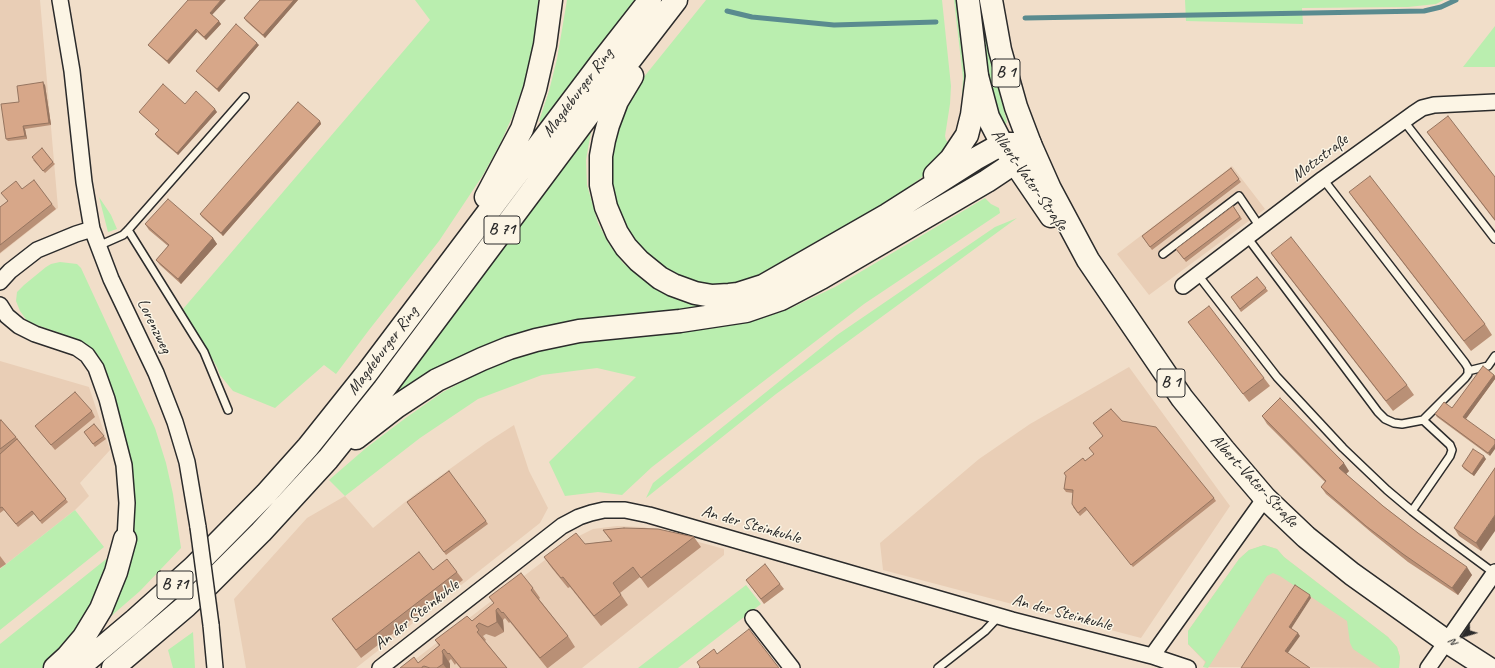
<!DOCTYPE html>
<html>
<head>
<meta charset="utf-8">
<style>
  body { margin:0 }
  #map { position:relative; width:1495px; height:668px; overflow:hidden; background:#f1dec9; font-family:Caveat,sans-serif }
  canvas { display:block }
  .north { position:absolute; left:1443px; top:616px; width:40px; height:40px; -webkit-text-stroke:3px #fcf5e5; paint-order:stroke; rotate:232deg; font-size:11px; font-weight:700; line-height:16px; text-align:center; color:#2b2b2b }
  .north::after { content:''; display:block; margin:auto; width:14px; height:18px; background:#2b2b2b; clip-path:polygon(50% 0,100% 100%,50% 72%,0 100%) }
</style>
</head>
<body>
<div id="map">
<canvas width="1495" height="668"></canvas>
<div class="north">N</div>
</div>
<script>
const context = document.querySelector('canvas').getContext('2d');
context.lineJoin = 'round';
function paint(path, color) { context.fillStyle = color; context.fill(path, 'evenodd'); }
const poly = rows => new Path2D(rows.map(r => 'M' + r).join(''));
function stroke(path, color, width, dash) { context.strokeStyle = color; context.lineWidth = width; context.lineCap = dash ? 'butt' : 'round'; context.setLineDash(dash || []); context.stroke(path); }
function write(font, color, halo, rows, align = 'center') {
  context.font = font + ' Caveat,sans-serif'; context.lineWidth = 3; context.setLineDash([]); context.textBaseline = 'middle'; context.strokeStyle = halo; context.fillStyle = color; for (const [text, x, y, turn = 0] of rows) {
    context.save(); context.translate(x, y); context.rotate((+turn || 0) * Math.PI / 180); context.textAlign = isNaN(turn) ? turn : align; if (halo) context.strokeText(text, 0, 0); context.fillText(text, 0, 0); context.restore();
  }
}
const built = poly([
  [0,0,40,0,58,208,0,254],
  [1232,166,1265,209,1149,295,1117,254],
  [0,361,89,387,110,450,80,483,89,496,75,510,0,569],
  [1129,367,1230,506,1141,638,883,570,880,543,979,459,1030,424],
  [514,425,529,471,548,508,540,523,356,668,246,668,234,599,307,518,345,496,373,528,415,494,486,443],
  [617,526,644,527,724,549,724,555,582,668,404,668,571,540,593,529],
  [1264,545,1277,549,1284,557,1388,637,1397,647,1400,657,1399,668,1203,667,1205,662,1188,644,1188,631,1239,559,1249,550]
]);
const green = poly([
  [415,0,542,0,527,75,513,115,501,142,483,175,439,241,369,330,336,374,324,365,275,408,233,391,220,375,217,367,183,309,430,20],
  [567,0,635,0,542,123,539,121,549,91,557,59],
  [706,0,942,0,951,86,950,104,945,136,946,140,951,147,921,178,895,197,756,276,740,282,726,285,713,285,689,280,670,271,648,256,637,245,621,220,612,192,611,154,622,115,635,88],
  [954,0,958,0,966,65,967,93,957,132,961,114,963,78],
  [977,0,981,0,992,64,1007,122,1005,125,1003,125,1001,122,989,87],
  [1185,0,1444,0,1436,4,1408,7,1302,8,1303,24,1186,21],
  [1495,26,1495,67,1463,67],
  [589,131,591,132,586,160,587,185,598,223,609,244,623,263,650,285,667,295,688,303,699,305,701,308,666,312,401,391,399,388],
  [99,197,111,215,117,229,108,232],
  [985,198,991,204,999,208,1000,213,864,304,652,467,622,495,598,492,565,496,549,462,636,377,597,368,542,375,478,399,420,438,345,496,329,480,366,448,407,417,443,392,483,371,527,353,570,342,739,324,766,317,789,309,835,287],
  [1017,218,776,394,646,498,653,483,837,335,995,227],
  [60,262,77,264,81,268,155,428,166,463,173,494,181,548,140,591,102,624,133,535,134,527,133,483,121,422,106,370,99,357,93,350,77,339,28,322,20,311,16,301,17,292,24,285,46,267,51,264],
  [75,510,104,547,0,630,0,569],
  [1264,545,1277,549,1284,557,1388,637,1397,647,1400,657,1399,668,1381,668,1353,649,1350,643,1347,621,1280,576,1273,573,1267,576,1208,668,1203,667,1206,662,1188,644,1188,631,1239,559,1249,550],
  [115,552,105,580,76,632,53,659,42,668,0,668,0,644],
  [746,585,761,604,678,668,638,668],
  [193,632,195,668,173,668,168,650]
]);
const stream = poly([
  [727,11,752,17,834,25,936,22],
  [1025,18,1424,11,1441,7,1456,0]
]);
const lane = poly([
  [1403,120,1495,239],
  [128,230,204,352,228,410],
  [1247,237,1378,412,1385,419,1394,423,1402,424,1423,420,1465,378,1468,374,1468,368,1465,363,1323,179],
  [98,246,123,235,128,230,245,97],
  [1163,254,1239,196,1260,227],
  [1198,275,1277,377,1343,448,1387,490,1412,511,1444,536,1494,573],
  [1468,371,1488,366,1495,356],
  [1412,511,1450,456,1452,450,1450,445,1423,420],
  [938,668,985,631,999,616]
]);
const street = poly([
  [60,0,72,71,84,182,92,229,111,279,156,373,175,422,187,462,198,527],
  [0,282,10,271,37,250,76,234,92,229],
  [1183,286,1323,179,1413,114,1422,108,1434,105,1495,102],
  [0,305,7,316,19,326,35,334,77,348,87,355,96,368,107,399,124,465,127,503,125,539],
  [753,618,792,668],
  [211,625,215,668],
  [1152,656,1265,498],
  [380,668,562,526,579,517,591,513,604,510,625,510,649,515,1012,620,1152,656,1188,668],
  [1428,668,1495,572]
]);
const primary = poly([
  [968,0,977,76,988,117,1002,144,1051,216],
  [991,0,1000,50,1016,107,1030,144,1050,189,1088,260,1182,398,1224,450,1265,498,1306,537,1352,574,1446,641,1488,668]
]);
const highway = poly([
  [632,76,617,101,608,125,604,140,601,156,601,185,606,207,617,233,626,247,639,261,660,278,673,285,695,293,712,296,729,295,738,294,763,286,887,215,975,159,1002,144,1030,144],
  [935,175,951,159,967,135,972,115,977,76],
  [486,197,522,129,535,89,545,45,551,0],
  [356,438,396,407,437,380,482,359,509,348,536,340,579,331,680,321,746,311,781,299,821,278,987,181,1014,163,1030,144],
  [55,668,67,657,84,637,101,609,116,572,125,539],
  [78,668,135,620,194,567,266,494,308,447,367,373,603,60,650,0],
  [113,668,186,606,207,586,261,532,328,459,384,389,619,74,676,0]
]);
const streetBridge = poly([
  [198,527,211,625]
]);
const wall = poly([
  [260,0,298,0,265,38,246,21,244,18],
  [212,15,221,24,206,40,197,32,169,64,150,47,148,45],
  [259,45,219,92,198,73,196,71],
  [45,85,51,125,25,129,27,139,8,141,6,139,19,102],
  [185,104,217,112,178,155,157,137,155,134,159,130,141,114,139,112],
  [320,121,321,124,223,236,202,217,200,214],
  [1427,132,1495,177,1495,221,1434,142],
  [33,160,53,162,55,164,45,173],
  [1231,168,1241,182,1152,250,1142,236],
  [22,189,52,204,56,209,0,253,0,207],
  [1349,192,1485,324,1492,335,1471,351,1356,202],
  [1233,206,1242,219,1186,262,1176,249],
  [145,224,213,238,217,244,181,284,160,265,156,260,168,246,149,230],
  [1271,253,1407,385,1414,395,1393,411,1278,263],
  [1257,277,1268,291,1241,312,1231,297],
  [1188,322,1264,378,1270,386,1249,402],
  [1494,375,1495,376,1495,379,1466,419,1490,456,1437,417,1435,414,1452,408],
  [92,411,95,417,55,450,35,426],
  [1262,416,1349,471,1346,474,1383,506,1472,575,1458,595,1408,562,1372,533,1326,494,1321,487,1325,482,1267,424],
  [0,419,16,437,68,502,42,524,34,514,18,527,4,510,0,513],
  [1122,421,1214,498,1216,501,1133,567,1087,510,1080,516,1073,507,1073,493,1066,492,1064,489,1085,461,1094,454],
  [94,424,106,439,95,447,84,432],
  [1486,459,1474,476,1464,469,1462,466],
  [1495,468,1481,551,1459,536,1454,528],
  [407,502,486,521,488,524,446,555],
  [603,530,694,537,701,547,648,588,640,577,620,593,628,605,601,626,570,587,568,588,551,567,544,557,585,544,611,541],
  [0,556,6,564,0,568],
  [433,570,457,572,463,580,361,658,332,619],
  [746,580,780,584,784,589,764,604],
  [533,588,540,598,539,599,568,636,575,647,548,668,547,668,510,622,509,623,505,618,503,620,504,632,495,637,486,634,483,636,486,640,485,641,507,668,460,668,456,663,455,665,451,659,449,661,450,664,450,668,400,668,418,663,439,646,435,640,472,621,494,603,489,597]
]);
const shadedWall = poly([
  [221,0,226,0,212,15,210,13],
  [294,0,298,0,265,38,263,35],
  [219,21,221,24,206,40,204,37],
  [196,29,197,32,169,64,167,61],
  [257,43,259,45,219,92,217,89],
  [43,82,45,85,51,125,49,123],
  [215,109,217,112,178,155,177,153],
  [320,121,321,124,223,236,221,233],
  [23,126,25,129,27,139,25,136],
  [213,238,217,244,181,284,178,279],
  [1494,375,1495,376,1495,379,1465,420,1463,417],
  [1495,444,1495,449,1490,456,1488,453],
  [1484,456,1486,459,1474,476,1472,474],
  [1344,463,1349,471,1344,476,1339,468],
  [1495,515,1495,531,1481,551,1476,543],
  [1467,567,1472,575,1458,595,1452,588],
  [1310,595,1311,598,1291,629,1289,627],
  [496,610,503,620,504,632,497,622],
  [1298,633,1300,636,1287,654,1285,651],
  [442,651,450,664,450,668,446,668,443,664]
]);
const building = poly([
  [188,0,221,0,210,13,219,21,204,37,196,29,167,61,148,45,188,0],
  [260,0,294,0,263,35,244,18,260,0],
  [236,24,257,43,217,89,196,71,236,24],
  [43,82,49,123,23,126,25,136,6,139,1,104,19,102,17,86,43,82],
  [163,84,185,104,196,91,215,109,177,153,155,134,159,130,139,112,163,84],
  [298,102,320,121,221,233,200,214,298,102],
  [1448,116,1495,177,1495,220,1427,132,1448,116],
  [42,148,53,162,43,171,32,157,42,148],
  [1231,168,1239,179,1150,247,1142,236,1231,168],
  [1370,176,1485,324,1464,341,1349,192,1370,176],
  [34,180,52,204,0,245,0,207,8,201,1,193,16,181,22,189,34,180],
  [168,199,213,238,178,279,156,260,169,245,145,224,168,199],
  [1233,206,1240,217,1184,259,1176,249,1233,206],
  [1291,237,1407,385,1386,401,1271,253,1291,237],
  [1257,277,1266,288,1240,309,1231,297,1257,277],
  [1209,306,1264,378,1243,394,1188,322,1209,306],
  [1483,366,1494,375,1463,417,1495,440,1495,444,1488,453,1435,414,1444,402,1452,408,1483,366],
  [75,392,92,411,51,445,35,426,75,392],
  [1280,398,1344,463,1339,468,1383,506,1418,533,1467,567,1452,588,1403,554,1366,526,1321,487,1326,481,1262,416,1280,398],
  [1111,409,1122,421,1156,427,1214,498,1131,565,1085,507,1078,513,1072,504,1073,490,1064,489,1066,476,1064,473,1083,458,1085,461,1094,454,1089,448,1103,436,1093,423,1111,409],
  [1,420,16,437,0,449,0,421,1,420],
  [94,424,104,436,93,444,84,432,94,424],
  [17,439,66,499,40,521,32,511,16,524,2,507,0,508,0,454,17,439],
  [1473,449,1484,456,1472,474,1462,466,1473,449],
  [1495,468,1495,515,1476,543,1454,528,1495,468],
  [449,471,486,521,444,552,407,502,449,471],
  [624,528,658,529,694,537,641,578,633,567,613,583,621,595,594,616,563,577,561,578,544,557,576,533,585,544,612,541,603,530,624,528],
  [419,552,433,570,447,559,457,572,356,650,332,619,419,552],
  [765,564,780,584,761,599,746,580,765,564],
  [521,573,533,588,531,590,568,636,540,658,503,612,502,613,498,608,496,610,497,622,488,627,479,623,476,626,479,630,477,632,507,668,461,668,449,653,448,654,444,649,442,651,443,654,443,664,437,668,430,668,424,666,422,667,422,668,400,668,414,657,418,663,440,645,435,640,467,616,472,621,494,603,489,597,521,573],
  [1295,585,1310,595,1289,627,1298,633,1285,651,1310,668,1241,668,1295,585],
  [749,629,779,668,699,668,700,667,697,662,714,649,717,654,749,629]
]);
const shields = [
  [1006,73,28],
  [502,230,36],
  [1171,383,28],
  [175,585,36]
];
const shieldNames = [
  ["B 1",1006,73],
  ["B 71",502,230],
  ["B 1",1171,383],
  ["B 71",175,585]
];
const streetNames = [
  ["Magdeburger Ring",578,93,-53],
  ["Motzstraße",1320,158,-37],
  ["Albert-Vater-Straße",1029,180,55],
  ["Lorenzweg",154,326,64],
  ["Magdeburger Ring",383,351,-53],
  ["Albert-Vater-Straße",1254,481,47],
  ["An der Steinkuhle",751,525,16],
  ["An der Steinkuhle",1062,613,15],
  ["An der Steinkuhle",417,615,-38]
];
paint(built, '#e9ceb6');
paint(green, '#baeeaf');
stroke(stream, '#5a8b8f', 5);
stroke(lane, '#2b2b2b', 10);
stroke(street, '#2b2b2b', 18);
stroke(primary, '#2b2b2b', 25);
stroke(highway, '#2b2b2b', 25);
stroke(lane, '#fcf5e5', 7);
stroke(street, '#fcf5e5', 15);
stroke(primary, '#fcf5e5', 22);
stroke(highway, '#fcf5e5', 22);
stroke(streetBridge, '#2b2b2b', 18, []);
stroke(streetBridge, '#fcf5e5', 15);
paint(wall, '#b99076');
paint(shadedWall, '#967560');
paint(building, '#d7a789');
stroke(building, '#967560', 1);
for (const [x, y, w] of shields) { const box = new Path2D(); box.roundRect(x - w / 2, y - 14, w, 28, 3); context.fillStyle = '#fcf5e5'; context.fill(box); stroke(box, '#2b2b2b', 1); }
write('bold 16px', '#2b2b2b', null, shieldNames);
write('17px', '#2b2b2b', '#fcf5e5', streetNames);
</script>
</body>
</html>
